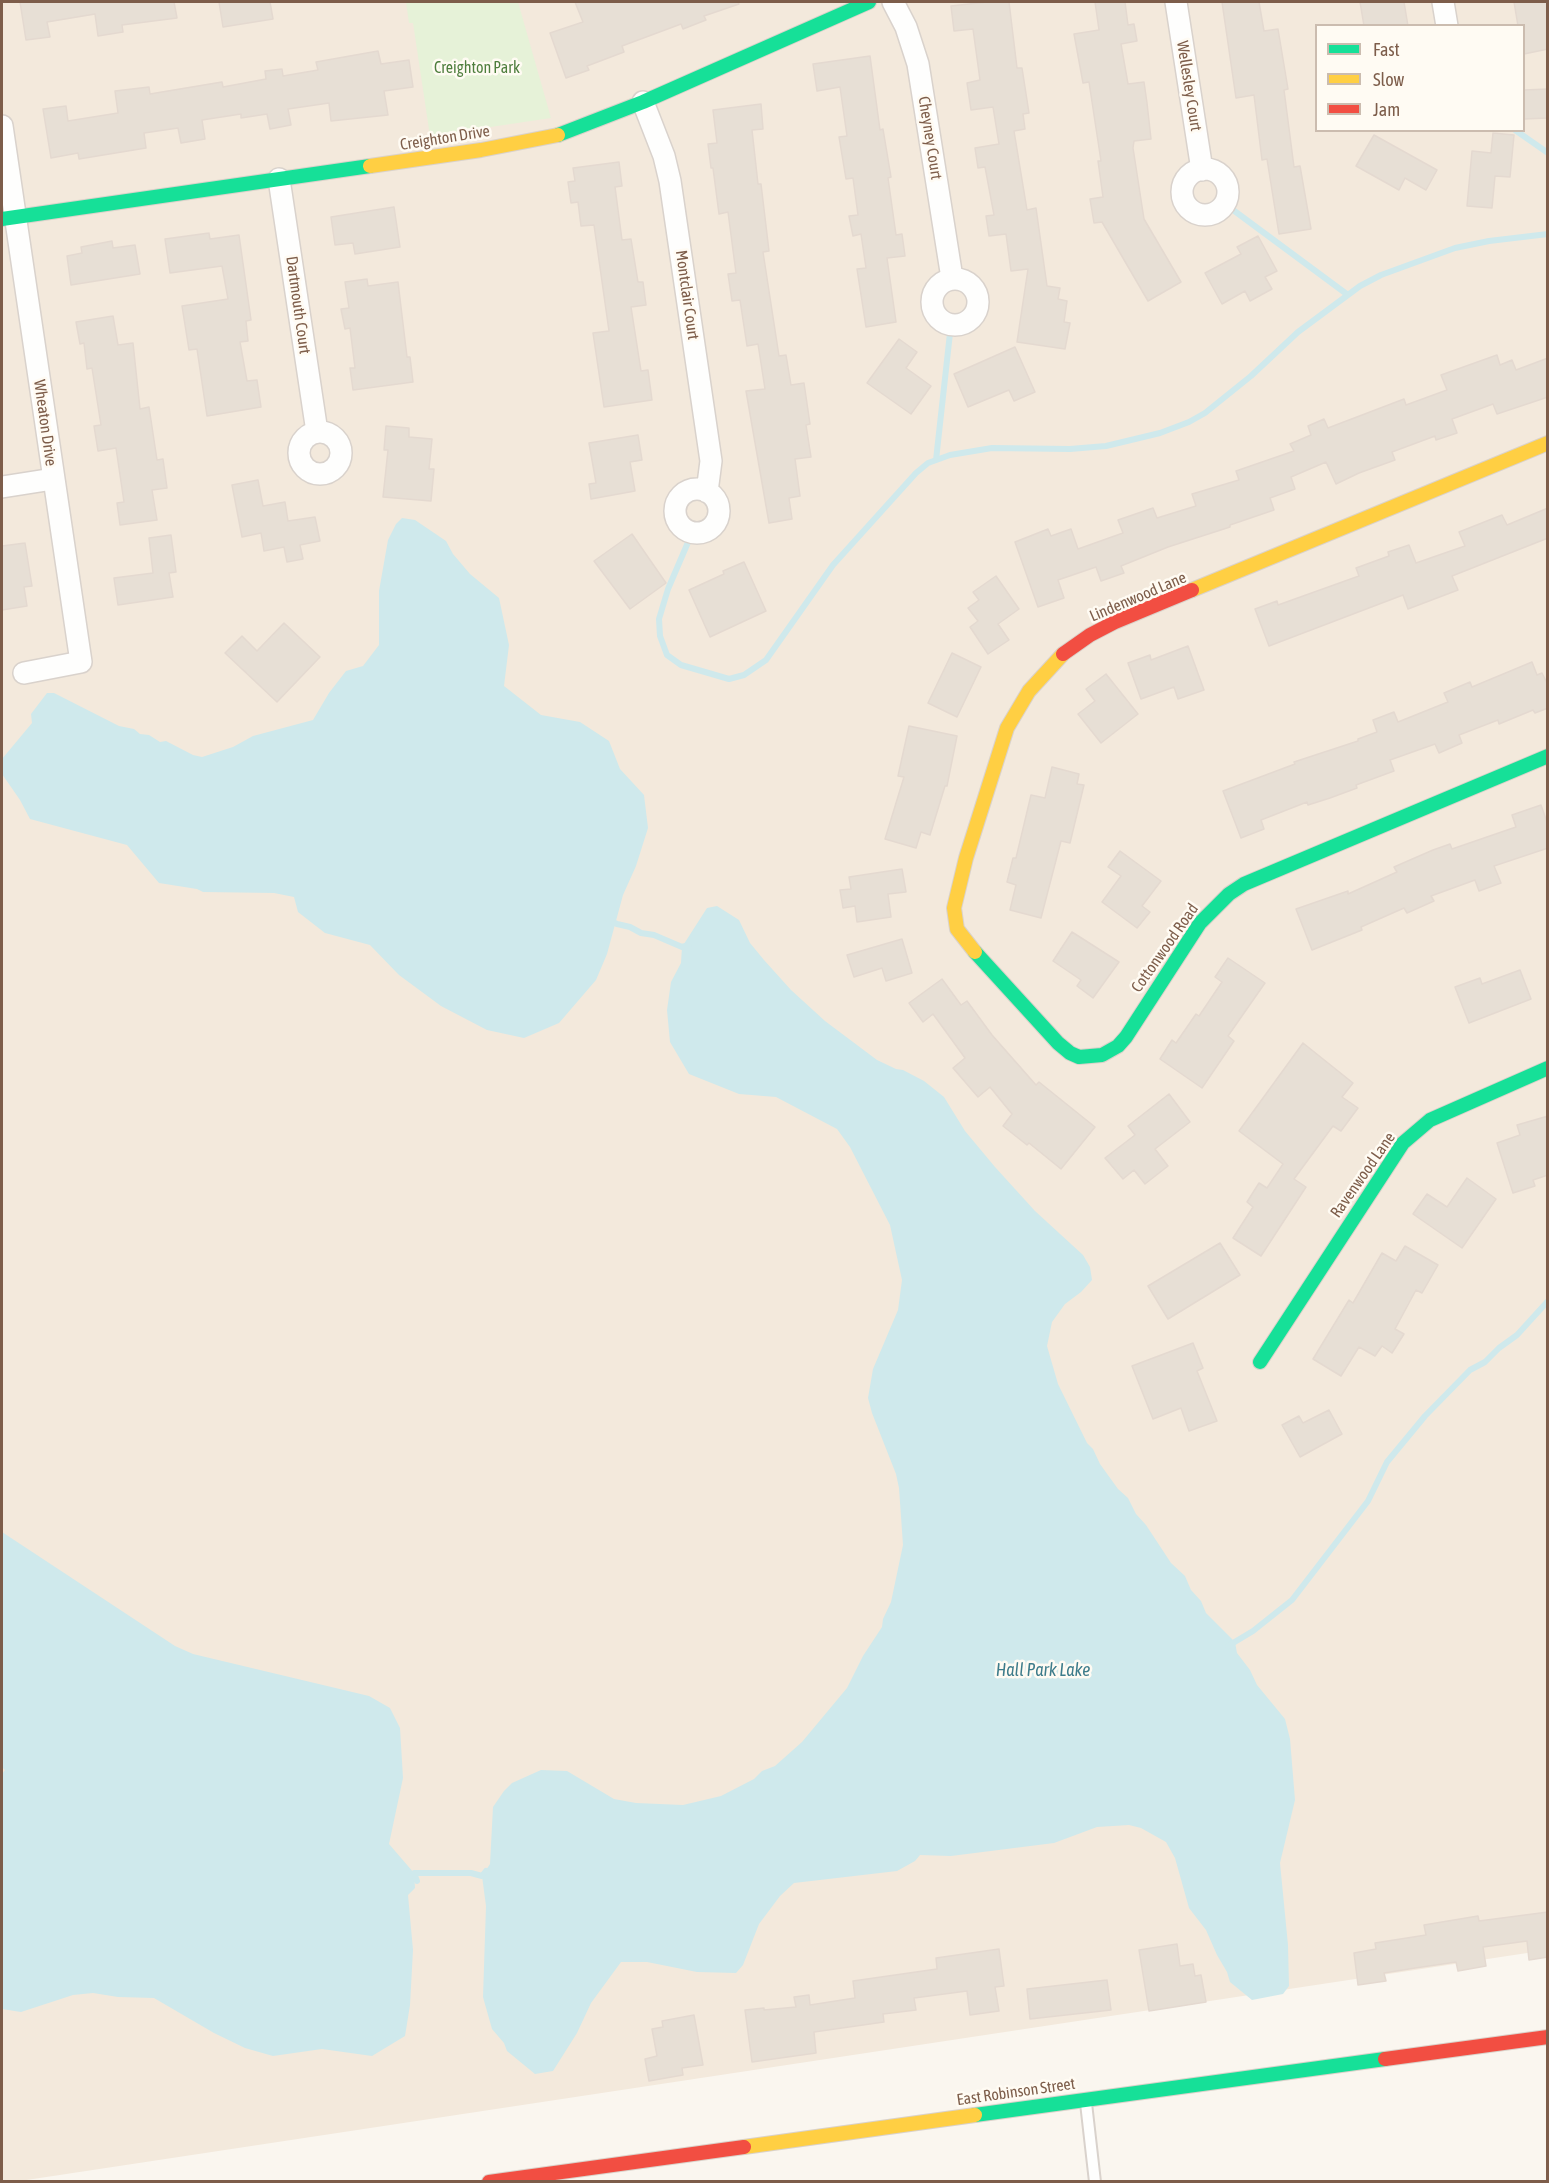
<!DOCTYPE html>
<html>
<head>
<meta charset="utf-8">
<style>
  body { margin:0 }
  #map { position:relative; width:1549px; height:2183px; overflow:hidden; background:#faf6ef; font-family:"Asap Condensed",sans-serif }
  canvas { display:block }
  .frame { position:absolute; inset:0; border:3px solid #7d5d4a; pointer-events:none }
  .legend { position:absolute; left:1315px; top:24px; width:210px; height:108px; box-sizing:border-box; background:#fffbf3; border:2px solid #cbbcaf; margin:0; padding:8px 10px; list-style:none; font-size:18px; color:#7d5d4a }
  .legend li { display:flex; align-items:center; gap:12px; height:30px }
  .legend b { width:30px; border:2px solid #cbbcaf }
</style>
</head>
<body>
<div id="map">
<canvas width="1549" height="2183"></canvas>
<div class="frame"></div>
<ul class="legend">
<li><b style="height:8px;background:#16e098"></b>Fast</li>
<li><b style="height:8px;background:#ffcf43"></b>Slow</li>
<li><b style="height:8px;background:#f24e42"></b>Jam</li>
</ul>
</div>
<script>
const context = document.querySelector('canvas').getContext('2d');
context.lineJoin = 'round';
function paint(path, color) { context.fillStyle = color; context.fill(path, 'evenodd'); }
const poly = rows => new Path2D(rows.map(r => 'M' + r).join(''));
function stroke(path, color, width, dash) { context.strokeStyle = color; context.lineWidth = width; context.lineCap = dash ? 'butt' : 'round'; context.setLineDash(dash || []); context.stroke(path); }
function write(font, color, halo, rows, align = 'center') {
  context.font = font + ' "Asap Condensed",sans-serif'; context.lineWidth = 5; context.setLineDash([]); context.textBaseline = 'middle'; context.strokeStyle = halo; context.fillStyle = color; for (const [text, x, y, turn = 0] of rows) {
    context.save(); context.translate(x, y); context.rotate((+turn || 0) * Math.PI / 180); context.textAlign = isNaN(turn) ? turn : align; if (halo) context.strokeText(text, 0, 0); context.fillText(text, 0, 0); context.restore();
  }
}
const residential = poly([
  [2,2,1547,2,1547,1950,20,2181,2,2182],
  [1316,26,1524,26,1524,130,1316,130]
]);
const green = poly([
  [406,2,518,2,551,118,430,136,413,23,409,23]
]);
const water = poly([
  [402,518,415,520,446,541,453,554,470,574,499,598,509,645,504,686,541,715,580,722,609,741,620,769,644,795,648,828,636,866,623,895,607,954,596,980,559,1023,524,1038,487,1030,441,1006,399,975,370,945,325,933,298,912,294,897,274,893,203,892,197,889,159,883,127,845,30,819,20,800,2,774,2,759,32,723,31,714,47,693,54,693,119,726,134,729,140,734,149,735,160,742,166,741,193,755,202,757,233,747,253,736,313,720,329,693,346,671,363,666,379,645,379,591,388,540,396,524],
  [717,906,739,920,750,943,764,960,791,990,825,1021,877,1060,896,1069,903,1070,924,1081,944,1097,965,1131,995,1167,1035,1211,1083,1255,1090,1267,1092,1280,1081,1292,1065,1304,1052,1322,1047,1346,1058,1384,1087,1443,1093,1449,1100,1464,1118,1489,1128,1498,1136,1514,1146,1525,1171,1563,1185,1576,1191,1590,1201,1601,1206,1613,1235,1642,1237,1653,1250,1670,1257,1685,1285,1719,1290,1739,1295,1800,1280,1863,1288,1945,1289,1986,1283,1994,1252,2000,1230,1982,1227,1972,1217,1955,1206,1930,1189,1908,1175,1858,1166,1842,1141,1828,1129,1825,1097,1827,1054,1843,951,1856,920,1855,915,1861,897,1871,794,1883,780,1896,759,1924,743,1965,736,1973,697,1972,647,1962,621,1962,591,2003,577,2033,553,2071,535,2074,507,2051,504,2043,492,2029,483,1997,486,1906,482,1876,490,1864,493,1807,504,1791,512,1783,541,1770,567,1771,614,1799,636,1803,683,1805,721,1796,754,1779,762,1771,775,1766,802,1742,847,1688,863,1656,882,1627,883,1619,891,1602,903,1545,899,1488,896,1474,872,1413,868,1398,873,1369,898,1310,902,1280,890,1225,850,1147,837,1129,776,1097,739,1094,689,1074,670,1042,667,1010,671,982,681,963,682,947,707,908],
  [2,1532,175,1646,193,1654,369,1696,390,1708,400,1728,403,1778,389,1844,414,1873,415,1888,408,1895,413,1950,410,2005,405,2036,372,2056,322,2049,273,2056,245,2048,214,2033,154,1998,118,1997,93,1993,73,1995,21,2012,2,2009,2,1774,5,1770,2,1767]
]);
const stream = poly([
  [1515,130,1548,153],
  [1225,204,1348,295],
  [936,460,951,324],
  [692,533,668,589,659,619,660,636,667,655,681,665,729,679,744,675,766,660,833,565,916,473,928,463,950,455,992,448,1070,449,1106,446,1160,433,1189,422,1205,413,1251,376,1298,332,1360,286,1381,275,1455,248,1489,241,1548,234],
  [609,920,617,924,630,927,641,933,654,935,682,947,689,945],
  [1228,1646,1253,1631,1292,1600,1368,1501,1387,1462,1425,1416,1470,1370,1485,1362,1499,1348,1517,1335,1548,1301],
  [417,1881,414,1873,471,1873,482,1876,486,1871]
]);
const building = poly([
  [20,2,174,2,177,18,122,25,123,32,98,36,95,14,47,22,50,37,26,40,20,2],
  [219,2,270,2,273,19,223,27,219,2],
  [575,2,738,2,739,4,704,16,706,20,683,29,681,24,622,46,624,52,587,66,589,70,566,78,550,33,583,22,575,2],
  [987,2,1009,2,1017,68,1022,68,1029,113,1023,114,1025,129,1014,131,1027,210,1036,208,1047,286,1060,288,1058,299,1067,301,1064,322,1070,323,1065,349,1017,342,1028,269,1011,271,1006,234,989,236,986,216,994,215,985,167,978,168,975,148,999,144,993,107,971,110,967,83,980,80,973,29,954,31,951,6,987,2],
  [1095,2,1125,2,1128,25,1134,24,1137,41,1121,44,1128,84,1144,82,1147,103,1151,139,1134,141,1133,148,1144,219,1181,282,1148,301,1102,222,1094,223,1090,199,1103,197,1098,161,1101,161,1089,82,1083,83,1074,34,1099,30,1095,2],
  [1222,2,1259,2,1264,31,1278,29,1288,89,1284,90,1294,167,1300,166,1311,229,1279,234,1267,159,1262,160,1254,95,1236,98,1222,2],
  [1360,2,1404,2,1408,26,1364,26,1360,2],
  [1514,2,1548,2,1548,49,1524,54,1524,26,1518,26,1514,2],
  [378,51,381,64,409,60,413,87,384,91,388,115,331,121,329,103,288,109,291,125,270,129,267,114,241,118,241,114,202,120,205,139,181,143,178,128,144,133,146,148,79,159,78,153,51,158,43,109,66,106,68,121,118,113,115,91,149,87,150,94,222,82,223,87,266,79,265,71,282,69,283,76,318,70,316,62,378,51],
  [870,56,880,130,883,129,891,177,888,178,896,235,902,234,905,256,887,258,896,322,866,327,857,269,866,268,861,234,853,236,849,216,858,215,853,178,846,179,839,137,847,136,840,87,817,91,813,64,870,56],
  [1548,89,1548,118,1524,119,1524,90,1548,89],
  [761,104,763,129,752,130,758,184,761,184,769,251,763,252,779,356,786,355,791,385,804,383,810,424,806,425,811,457,795,459,800,496,789,498,792,519,769,523,746,391,765,389,758,344,747,346,740,300,732,301,728,274,736,273,728,212,719,214,713,168,711,168,708,144,717,143,713,110,761,104],
  [1493,133,1514,135,1510,177,1495,176,1492,208,1467,206,1472,151,1491,153,1493,133],
  [1374,135,1437,170,1426,190,1405,178,1399,190,1356,166,1374,135],
  [619,162,622,186,615,187,622,240,631,239,638,282,643,282,646,305,631,307,641,371,648,370,652,400,604,407,593,333,609,331,594,225,581,226,578,202,571,203,568,182,575,181,573,168,619,162],
  [394,207,400,247,355,254,353,243,335,245,331,217,394,207],
  [209,233,210,239,239,235,251,320,246,321,248,341,240,342,247,381,257,380,261,407,207,416,197,349,189,350,182,306,228,299,222,266,170,273,165,239,209,233],
  [1258,236,1277,271,1265,277,1272,289,1250,301,1245,291,1222,304,1205,273,1241,254,1237,247,1258,236],
  [112,241,113,248,135,245,140,274,71,285,67,256,82,253,81,247,112,241],
  [367,279,368,286,398,282,407,357,410,357,413,382,353,390,350,368,355,368,350,328,345,329,341,309,349,308,345,282,367,279],
  [113,316,118,345,133,343,140,409,149,407,157,460,163,459,167,488,152,490,157,520,120,525,117,503,124,502,116,448,98,451,94,426,101,425,92,368,87,369,84,343,80,344,76,322,113,316],
  [899,339,917,352,906,368,931,386,911,414,867,383,899,339],
  [1015,347,1035,392,1014,401,1009,390,968,407,954,374,1015,347],
  [1497,355,1500,365,1512,360,1516,370,1548,358,1548,397,1497,414,1493,404,1452,419,1457,433,1436,440,1435,436,1392,452,1395,460,1359,473,1336,484,1326,462,1291,477,1295,489,1270,498,1274,510,1230,525,1230,527,1168,547,1121,566,1124,573,1101,581,1096,567,1058,580,1064,598,1038,607,1015,542,1048,529,1051,536,1071,529,1078,549,1123,533,1118,520,1153,508,1157,518,1196,506,1192,494,1239,480,1236,471,1294,451,1290,444,1311,435,1308,426,1324,419,1328,428,1404,399,1406,405,1447,390,1441,375,1497,355],
  [386,426,409,428,409,437,432,439,429,469,434,469,431,501,383,497,388,450,384,450,386,426],
  [638,435,642,460,630,462,635,491,591,499,589,484,596,483,589,443,638,435],
  [258,480,263,506,285,502,288,521,315,517,320,541,300,545,303,559,287,562,284,547,264,551,261,533,242,537,232,485,258,480],
  [1548,508,1548,538,1452,576,1458,590,1408,609,1403,595,1269,646,1255,609,1277,601,1278,605,1359,576,1356,568,1389,556,1388,552,1409,545,1416,563,1465,546,1459,532,1502,515,1507,525,1548,508],
  [632,534,666,583,630,609,594,561,632,534],
  [171,535,176,572,169,573,173,597,118,605,114,578,153,573,149,538,171,535],
  [25,543,32,586,24,587,27,606,2,610,2,546,25,543],
  [744,562,766,611,710,637,689,590,724,574,723,571,744,562],
  [996,576,1019,609,998,624,1009,640,988,654,970,627,978,621,968,608,979,600,973,592,996,576],
  [284,623,320,657,277,702,225,653,242,636,257,651,284,623],
  [1188,646,1204,690,1178,699,1174,687,1141,699,1128,663,1150,655,1151,660,1188,646],
  [952,653,981,667,957,717,928,703,952,653],
  [1532,662,1537,675,1542,673,1548,685,1548,708,1535,713,1533,710,1499,724,1498,720,1459,735,1462,743,1439,753,1435,744,1390,760,1394,771,1356,785,1357,788,1330,798,1308,805,1307,802,1261,820,1264,829,1241,838,1223,791,1295,764,1294,762,1358,741,1358,739,1377,732,1373,720,1394,712,1398,722,1448,702,1444,693,1470,682,1472,687,1532,662],
  [1106,674,1138,714,1101,743,1078,714,1095,701,1086,689,1106,674],
  [909,726,957,736,947,786,945,786,930,835,921,832,916,848,885,839,904,777,898,776,909,726],
  [1052,767,1079,774,1077,784,1084,785,1070,843,1061,841,1041,918,1010,910,1016,885,1007,882,1013,858,1016,858,1031,795,1045,798,1052,767],
  [1541,805,1548,825,1548,848,1494,866,1501,883,1479,891,1475,880,1431,896,1434,901,1407,913,1404,908,1361,927,1362,930,1312,950,1296,909,1348,891,1348,894,1397,872,1394,867,1433,850,1450,844,1452,849,1516,827,1512,815,1541,805],
  [1120,851,1161,881,1142,906,1150,912,1137,928,1102,902,1121,876,1108,867,1120,851],
  [902,869,906,892,888,894,891,917,857,922,855,906,843,908,840,890,851,889,849,877,902,869],
  [1072,932,1119,962,1093,998,1077,986,1081,980,1053,961,1072,932],
  [902,939,912,973,886,981,882,968,854,977,847,955,902,939],
  [1228,958,1265,983,1228,1036,1234,1041,1202,1088,1160,1059,1172,1040,1176,1043,1196,1014,1199,1016,1222,982,1215,977,1228,958],
  [1520,970,1531,999,1469,1023,1455,987,1480,978,1482,984,1520,970],
  [942,979,961,1005,967,1001,992,1035,1036,1085,1039,1082,1095,1127,1061,1169,1029,1143,1027,1145,1003,1126,1012,1114,990,1087,978,1097,953,1068,965,1058,933,1014,923,1022,909,1003,942,979],
  [1303,1043,1353,1083,1342,1097,1358,1108,1341,1131,1333,1126,1294,1179,1306,1187,1261,1256,1233,1238,1253,1207,1247,1202,1259,1183,1267,1188,1283,1164,1239,1131,1303,1043],
  [1169,1094,1190,1122,1155,1149,1168,1166,1145,1184,1134,1170,1123,1179,1105,1158,1135,1135,1128,1126,1169,1094],
  [1548,1116,1548,1175,1533,1180,1535,1186,1513,1193,1497,1143,1520,1135,1517,1125,1548,1116],
  [1467,1178,1496,1199,1462,1248,1413,1214,1427,1194,1447,1207,1467,1178],
  [1220,1243,1240,1275,1168,1319,1148,1286,1220,1243],
  [1405,1246,1438,1265,1422,1293,1416,1290,1395,1329,1404,1334,1392,1353,1382,1346,1375,1356,1359,1347,1341,1376,1313,1359,1349,1300,1353,1303,1382,1253,1396,1261,1405,1246],
  [1193,1343,1203,1368,1197,1371,1217,1421,1189,1431,1181,1408,1153,1419,1132,1366,1193,1343],
  [1329,1410,1342,1434,1300,1457,1282,1425,1299,1416,1303,1423,1329,1410],
  [1548,1912,1548,1957,1529,1960,1527,1941,1483,1947,1486,1966,1458,1971,1456,1962,1415,1968,1384,1973,1386,1981,1358,1985,1354,1953,1376,1949,1375,1943,1426,1935,1424,1925,1478,1916,1479,1921,1548,1912],
  [1177,1944,1180,1966,1193,1964,1195,1976,1201,1975,1206,2002,1149,2011,1139,1950,1177,1944],
  [999,1949,1004,1986,995,1987,999,2011,970,2015,967,1991,914,1998,916,2010,883,2014,884,2022,814,2032,816,2053,752,2062,745,2010,764,2008,764,2010,796,2007,794,1997,809,1995,810,2005,855,1998,853,1981,937,1969,936,1958,999,1949],
  [1107,1980,1111,2010,1030,2019,1027,1989,1107,1980],
  [694,2015,703,2065,682,2068,683,2075,649,2081,645,2059,657,2056,652,2029,663,2027,662,2021,694,2015]
]);
const lane = poly([
  [1086,2103,1095,2182]
]);
const street = poly([
  [893,2,906,27,918,64,952,278],
  [1176,2,1202,170],
  [1443,2,1447,26],
  [643,102,664,156,670,181,711,461,707,492],
  [2,126,81,662,24,673],
  '1182 192a23 23 0 1 1 46 0a23 23 0 1 1-46 0Z',
  [279,179,317,432],
  '932 302a23 23 0 1 1 46 0a23 23 0 1 1-46 0Z',
  '299 453a21 21 0 1 1 42 0a21 21 0 1 1-42 0Z',
  [2,487,53,479],
  '675 511a22 22 0 1 1 44 0a22 22 0 1 1-44 0Z'
]);
const fast = poly([
  [558,135,643,102,869,2],
  [2,219,370,166],
  [975,952,1058,1043,1070,1053,1079,1057,1102,1055,1118,1046,1126,1037,1200,923,1229,894,1244,884,1548,756],
  [1260,1362,1403,1143,1430,1120,1548,1068],
  [975,2115,1385,2059]
]);
const slow = poly([
  [370,166,481,150,558,135],
  [1192,590,1548,443],
  [975,952,957,929,954,908,966,858,1007,728,1029,691,1063,654],
  [744,2147,975,2115]
]);
const jam = poly([
  [1063,654,1090,635,1115,622,1192,590],
  [1385,2059,1548,2037],
  [489,2182,744,2147]
]);
const parkNames = [
  ["Creighton Park",477,68]
];
const streetNames = [
  ["Wellesley Court",1189,86,81],
  ["Creighton Drive",445,138,-9],
  ["Cheyney Court",930,138,81],
  ["Montclair Court",687,295,82],
  ["Dartmouth Court",298,305,82],
  ["Wheaton Drive",45,423,82],
  ["Lindenwood Lane",1138,597,-23],
  ["Cottonwood Road",1165,948,-55],
  ["Ravenwood Lane",1363,1175,-55],
  ["East Robinson Street",1016,2092,-8]
];
const waterNames = [
  ["Hall Park Lake",1043,1670]
];
paint(residential, '#f3e9dc');
paint(green, '#e6f2d8');
paint(water, '#cfe9ec');
stroke(stream, '#cfe9ec', 6);
paint(building, '#e7dfd5');
stroke(building, '#e4d9d0', 1.5);
stroke(lane, '#d9d2cc', 14);
stroke(street, '#d9d2cc', 24);
stroke(fast, '#dad2ca', 16);
stroke(slow, '#dad2ca', 16);
stroke(jam, '#dad2ca', 16);
stroke(lane, '#fefefd', 10);
stroke(street, '#fefefd', 21);
stroke(fast, '#16e098', 14);
stroke(slow, '#ffcf43', 14);
stroke(jam, '#f24e42', 14);
write('16px', '#4e7e3d', '#fffbf3', parkNames);
write('16px', '#7d5d4a', '#fffbf3', streetNames);
write('italic 18px', '#3e7c8b', '#fffbf3', waterNames);
</script>
</body>
</html>
